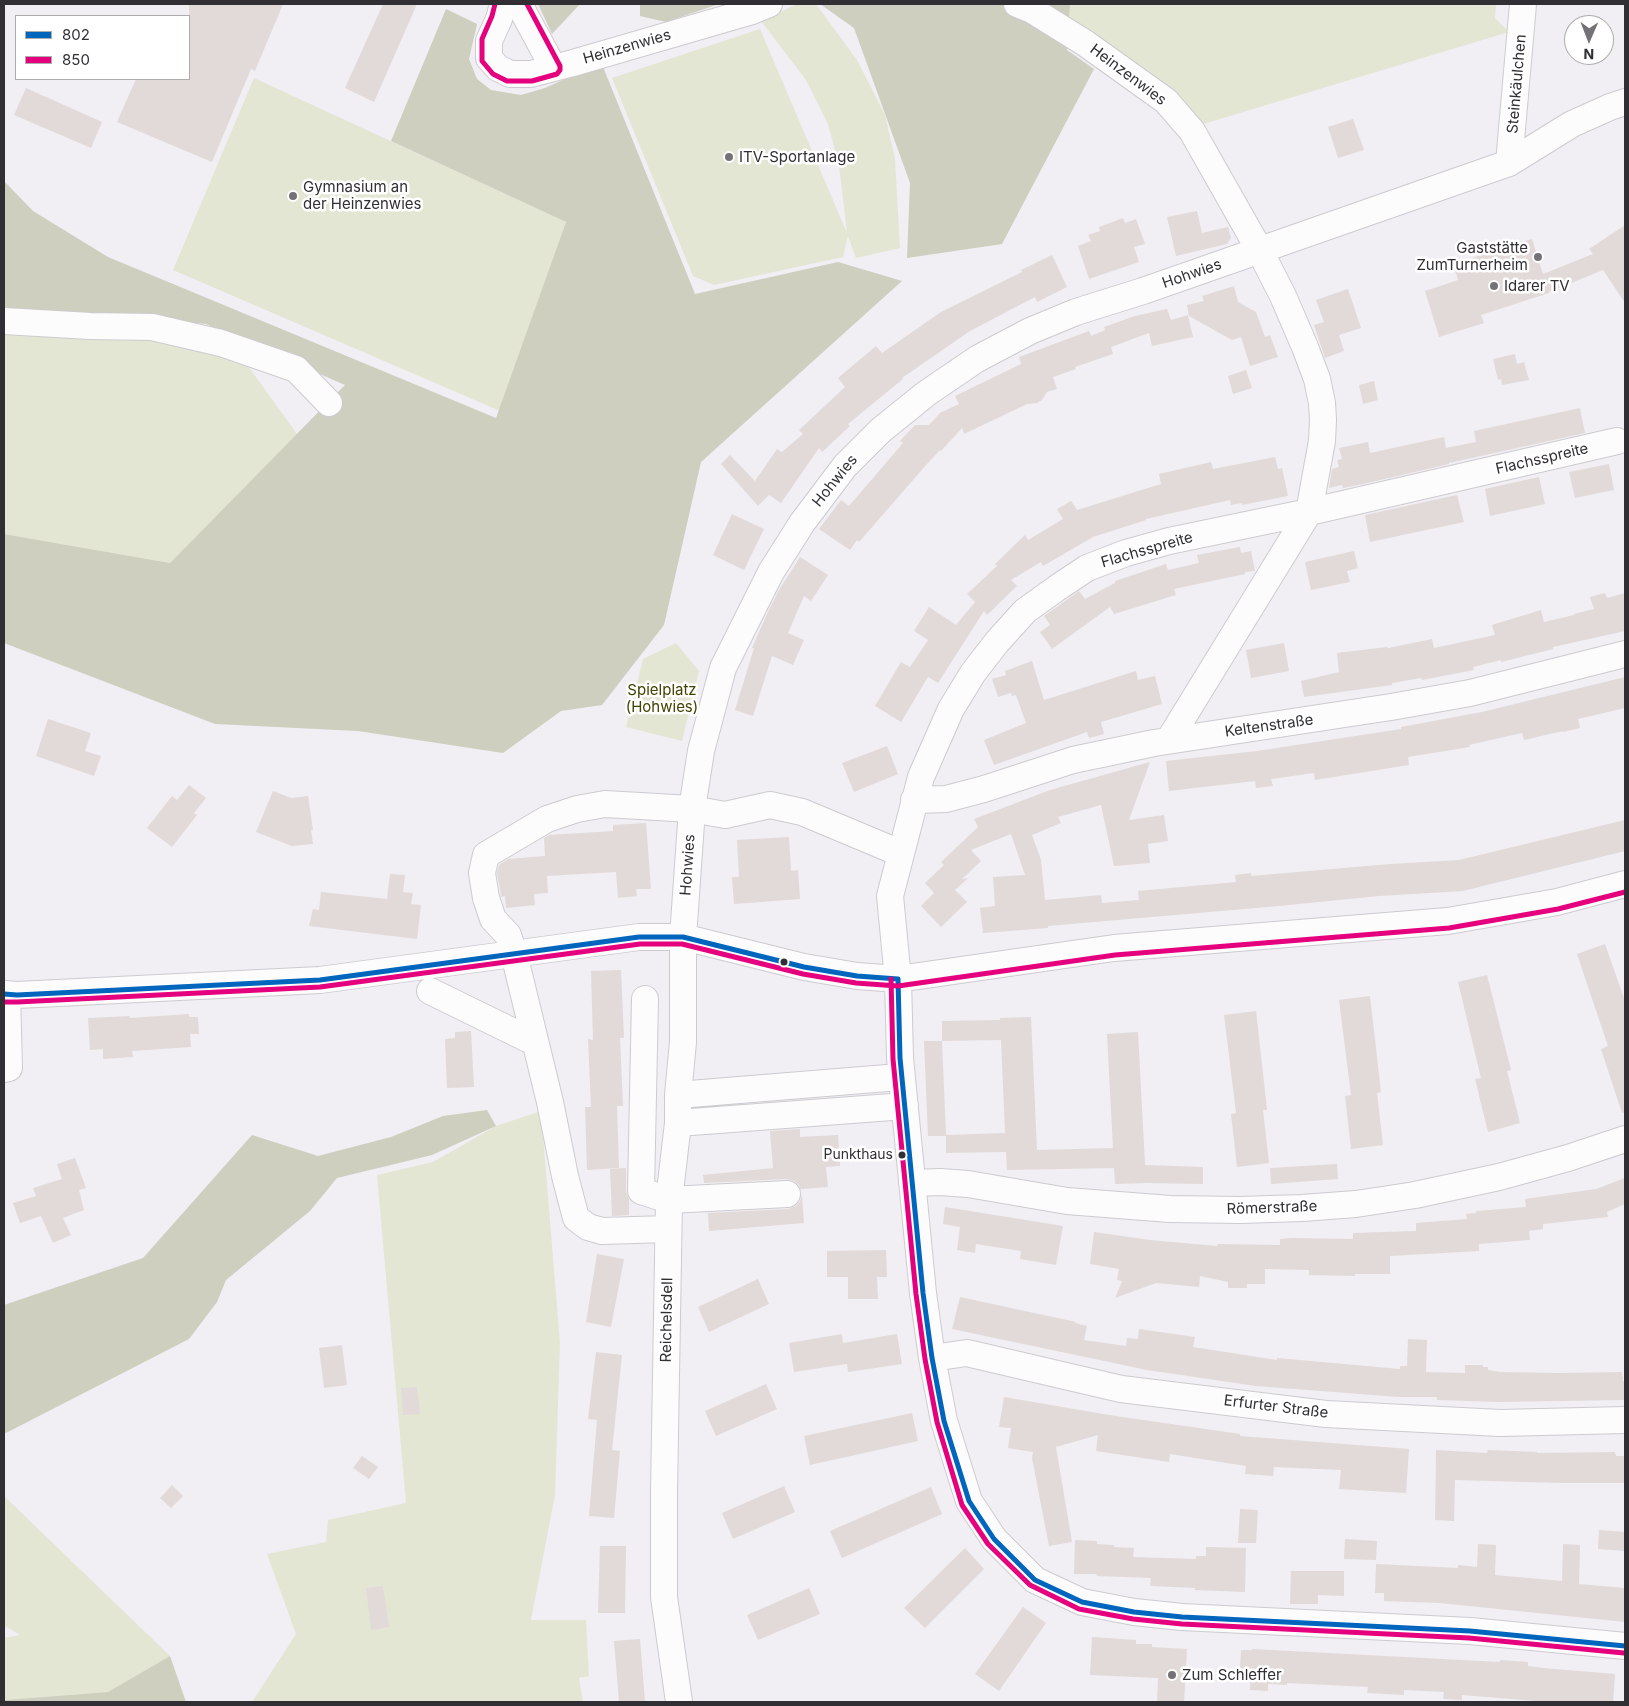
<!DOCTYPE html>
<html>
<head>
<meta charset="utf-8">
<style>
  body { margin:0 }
  #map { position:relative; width:1629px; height:1706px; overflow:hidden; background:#f1eef4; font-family:Inter,sans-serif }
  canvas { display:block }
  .frame { position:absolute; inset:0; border:5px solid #312f33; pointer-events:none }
  .legend { position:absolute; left:15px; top:15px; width:175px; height:65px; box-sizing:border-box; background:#fff; border:1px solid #adacad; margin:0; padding:6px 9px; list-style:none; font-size:15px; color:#312f33 }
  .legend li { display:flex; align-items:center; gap:10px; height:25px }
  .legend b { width:25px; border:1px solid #adacad }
  .north { position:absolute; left:1564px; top:15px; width:50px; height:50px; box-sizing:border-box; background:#fff; border:1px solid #adacad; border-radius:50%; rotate:181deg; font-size:14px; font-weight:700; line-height:20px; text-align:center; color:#312f33 }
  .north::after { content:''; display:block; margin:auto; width:18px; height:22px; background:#747277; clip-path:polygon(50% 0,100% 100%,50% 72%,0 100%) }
</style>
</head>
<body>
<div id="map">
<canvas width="1629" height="1706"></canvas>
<div class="frame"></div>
<ul class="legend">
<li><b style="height:6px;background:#0065bd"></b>802</li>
<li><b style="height:6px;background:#e5007d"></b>850</li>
</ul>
<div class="north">N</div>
</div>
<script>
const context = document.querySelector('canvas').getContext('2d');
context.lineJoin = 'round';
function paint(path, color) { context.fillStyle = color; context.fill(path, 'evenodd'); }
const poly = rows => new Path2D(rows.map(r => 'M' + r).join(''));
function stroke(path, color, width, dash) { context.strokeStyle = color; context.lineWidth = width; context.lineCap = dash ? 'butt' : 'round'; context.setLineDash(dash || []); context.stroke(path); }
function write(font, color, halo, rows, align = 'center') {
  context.font = font + ' Inter,sans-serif'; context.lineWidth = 5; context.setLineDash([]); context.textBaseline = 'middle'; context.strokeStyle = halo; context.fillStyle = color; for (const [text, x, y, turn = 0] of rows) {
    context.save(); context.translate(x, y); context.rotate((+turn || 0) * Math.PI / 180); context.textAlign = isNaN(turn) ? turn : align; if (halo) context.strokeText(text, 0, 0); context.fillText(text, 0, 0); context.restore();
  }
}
const green = poly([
  [797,4,816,4,857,60,885,115,895,159,900,248,856,258,848,236,843,257,714,285,693,276,612,78,760,29,847,233,839,165,828,124,806,80,761,21],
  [1070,4,1496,4,1495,18,1509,32,1200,125,1068,20],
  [254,78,566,222,500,411,173,270],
  [4,330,160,337,248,366,297,434,170,563,4,534],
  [676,643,699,671,682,741,626,727,643,659],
  [541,1111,560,1343,555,1495,531,1620,586,1620,589,1676,579,1678,583,1702,252,1702,296,1634,267,1554,326,1542,328,1520,406,1503,377,1175,433,1162,496,1126],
  [4,1496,170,1656,108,1692,4,1700,4,1638,20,1635,4,1625]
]);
const forest = poly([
  [538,4,580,4,552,34],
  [640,4,719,4,666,22,640,16],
  [820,4,1070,4,1067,50,1094,69,1002,244,907,258,910,183,854,28],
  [446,9,477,24,469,59,477,79,491,90,521,95,545,88,574,75,603,67,695,294,838,262,902,281,701,462,664,625,602,705,561,711,503,753,358,731,215,724,4,643,4,534,170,563,345,385,206,324,72,312,10,315,4,313,4,181,33,211,108,257,496,418,566,222,391,141],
  [487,1110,496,1126,432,1155,337,1178,310,1211,226,1280,217,1302,189,1339,4,1434,4,1305,143,1258,252,1135,318,1156,391,1137,443,1116],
  [170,1656,186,1702,4,1702,4,1700,108,1692]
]);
const building = poly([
  [189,4,283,4,255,71,251,69,212,162,117,122,136,79,189,79],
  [383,4,417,4,374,102,345,88],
  [26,88,102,122,91,148,14,115],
  [1353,119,1364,150,1338,158,1328,127],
  [1197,211,1202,233,1228,227,1231,238,1227,244,1176,256,1167,217],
  [1123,218,1125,223,1136,219,1145,244,1134,247,1139,262,1089,279,1078,246,1091,241,1088,235,1100,231,1099,227],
  [1625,225,1625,303,1603,270,1549,292,1549,293,1481,315,1484,323,1439,337,1425,291,1458,280,1453,264,1532,239,1543,274,1593,254,1589,249],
  [1052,255,1067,287,1037,302,1035,297,970,331,902,378,903,379,848,424,850,426,822,452,819,448,781,503,769,495,758,506,721,464,730,455,755,481,777,449,782,452,803,434,799,430,845,387,838,378,876,346,882,353,941,312,1022,272,1021,270],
  [1234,286,1238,302,1256,312,1265,337,1270,335,1278,357,1250,366,1241,337,1232,340,1189,316,1187,305,1204,301,1202,296],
  [1348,289,1361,328,1339,335,1344,351,1325,358,1314,325,1324,322,1316,300],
  [1167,309,1171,320,1188,315,1193,337,1152,346,1149,333,1111,347,1113,354,1075,367,1076,369,1053,377,1057,389,1047,392,1042,400,1037,403,1027,404,964,434,962,428,941,451,940,450,927,464,859,542,857,540,850,550,819,529,841,500,849,506,903,443,900,441,915,425,929,425,940,413,959,404,955,396,1021,364,1019,357,1089,331,1091,336,1105,330,1104,327,1135,316],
  [1515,354,1517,364,1524,362,1529,380,1502,385,1501,379,1498,380,1493,359],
  [1246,370,1252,388,1233,394,1228,376],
  [1374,381,1378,400,1363,404,1359,385],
  [1580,408,1585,433,1449,463,1449,464,1363,484,1343,488,1342,485,1329,488,1332,469,1339,467,1337,460,1342,459,1339,448,1368,442,1370,453,1444,437,1446,448,1476,442,1474,431],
  [1275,457,1278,469,1282,468,1288,496,1242,505,1242,503,1231,505,1230,500,1146,519,1146,520,1093,537,1043,566,1041,562,1011,580,1017,586,987,615,984,611,938,683,928,677,901,722,875,706,901,662,910,667,928,640,914,631,929,607,956,625,975,602,967,594,997,566,995,564,1025,535,1028,540,1063,519,1057,509,1071,501,1077,510,1161,484,1159,474,1211,462,1213,469],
  [1609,464,1614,490,1575,498,1569,472],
  [1539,477,1545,504,1490,516,1485,489],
  [1457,495,1464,522,1370,542,1365,515],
  [732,514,764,529,744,570,713,555],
  [1240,547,1241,553,1251,551,1255,571,1245,572,1245,574,1174,589,1176,595,1114,614,1110,607,1052,649,1040,632,1050,625,1044,616,1079,591,1085,599,1115,583,1115,581,1166,564,1168,570,1199,563,1197,555],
  [1354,551,1358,568,1347,571,1350,582,1311,590,1305,562],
  [800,557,828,575,811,601,804,596,788,633,804,640,793,665,772,656,753,716,735,710,754,648,752,648,767,614,779,590],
  [1605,593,1607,598,1625,593,1625,631,1553,647,1553,649,1501,662,1501,660,1473,667,1474,670,1422,680,1421,678,1392,683,1392,685,1304,697,1301,681,1339,672,1337,653,1387,647,1388,648,1432,639,1434,648,1495,635,1492,625,1541,610,1544,622,1574,615,1574,614,1594,609,1590,597],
  [1284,643,1289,671,1251,678,1246,650],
  [1032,661,1044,700,1136,671,1138,680,1155,676,1162,704,1101,722,1104,734,1089,738,1087,732,994,765,984,740,1026,723,1016,695,1012,696,1011,693,998,697,992,679,1006,675,1005,671],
  [1625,677,1625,708,1578,719,1580,728,1563,732,1563,731,1524,740,1522,733,1469,745,1470,747,1408,757,1409,765,1315,780,1314,773,1271,779,1273,786,1256,788,1255,781,1169,791,1166,761,1257,751,1401,729,1401,727,1482,712],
  [48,719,91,733,85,751,101,756,94,776,36,756],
  [887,746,898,774,854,792,842,763],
  [1150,762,1129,820,1164,815,1168,841,1148,844,1150,863,1114,866,1101,805,1058,817,1061,823,1032,835,1041,860,1045,900,1101,895,1102,903,1139,900,1138,891,1236,882,1235,875,1251,873,1251,876,1390,864,1459,860,1625,820,1625,851,1463,891,1379,896,1279,906,1048,926,1048,928,983,933,980,908,995,906,993,877,1025,875,1011,834,971,850,981,861,962,879,968,878,955,890,967,902,941,927,921,906,934,893,925,883,944,865,941,862,978,827,974,819,1050,790],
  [189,785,206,798,194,813,197,815,172,847,147,828,172,796,177,800],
  [273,791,291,798,308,796,313,830,311,830,313,844,292,846,256,832],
  [646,823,651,889,636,889,637,896,618,898,616,872,547,876,548,893,534,894,535,905,506,908,505,896,501,897,501,894,497,873,499,865,508,859,545,856,544,838,549,835,613,831,613,825],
  [789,837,791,871,798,870,800,899,734,904,732,877,739,877,737,840],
  [390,874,405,875,403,892,413,893,411,904,421,905,417,939,309,926,313,909,319,910,321,892,387,899],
  [1605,944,1625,1001,1625,1112,1622,1113,1601,1049,1608,1046,1577,954],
  [621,970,624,1038,620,1038,623,1106,617,1106,619,1168,587,1170,585,1107,591,1107,588,1039,593,1040,591,971],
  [1487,975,1511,1070,1507,1071,1520,1123,1488,1132,1475,1079,1481,1078,1458,982],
  [1370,996,1381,1092,1377,1093,1383,1145,1351,1149,1345,1096,1351,1095,1339,1000],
  [1256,1011,1267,1110,1263,1110,1269,1163,1237,1167,1231,1114,1236,1113,1224,1015],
  [189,1014,189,1017,198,1017,199,1034,190,1034,191,1047,132,1051,133,1057,103,1059,103,1049,90,1050,88,1018,130,1016,130,1018],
  [1031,1017,1037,1150,1113,1148,1107,1034,1138,1032,1145,1165,1203,1167,1203,1184,1147,1183,1115,1184,1114,1168,1007,1170,1006,1152,946,1153,946,1136,928,1136,924,1041,942,1041,942,1021,1000,1020,1000,1018],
  [1001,1040,1005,1133,946,1135,942,1041],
  [471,1031,474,1087,447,1088,445,1039,455,1038,455,1032],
  [800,1129,800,1137,838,1135,840,1166,826,1167,828,1187,801,1189,801,1191,799,1185,794,1181,786,1179,704,1183,703,1175,773,1168,770,1131],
  [75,1158,86,1188,79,1190,84,1210,63,1218,71,1235,53,1243,41,1216,20,1223,13,1203,36,1196,33,1188,62,1179,57,1164],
  [1337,1164,1338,1179,1271,1184,1270,1168],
  [626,1168,626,1191,629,1199,629,1215,612,1216,610,1169],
  [1625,1178,1625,1204,1607,1212,1608,1217,1543,1224,1543,1229,1529,1231,1530,1240,1479,1244,1479,1251,1390,1256,1390,1274,1355,1274,1355,1276,1309,1275,1309,1270,1265,1269,1265,1284,1247,1284,1247,1288,1228,1288,1228,1282,1200,1276,1199,1287,1156,1283,1115,1298,1122,1281,1117,1280,1119,1269,1090,1264,1094,1232,1150,1240,1217,1246,1218,1244,1280,1245,1280,1239,1292,1238,1353,1239,1353,1233,1416,1231,1416,1223,1467,1219,1466,1214,1476,1213,1476,1211,1526,1207,1525,1199,1596,1189],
  [802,1195,804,1223,709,1231,708,1213,788,1209,796,1206,800,1201],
  [945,1207,1063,1226,1056,1265,1020,1259,1021,1251,976,1244,975,1253,957,1250,960,1227,943,1224],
  [886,1250,887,1277,877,1277,878,1299,848,1299,848,1277,827,1277,827,1251],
  [597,1254,624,1259,611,1327,586,1322],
  [758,1279,769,1304,709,1332,698,1307],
  [960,1297,1076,1322,1075,1323,1087,1326,1084,1340,1126,1346,1127,1338,1138,1339,1139,1329,1195,1337,1193,1347,1277,1360,1277,1358,1400,1369,1400,1366,1407,1366,1408,1339,1427,1340,1426,1372,1465,1373,1465,1365,1483,1365,1483,1367,1488,1367,1488,1370,1500,1372,1560,1373,1622,1372,1623,1381,1625,1381,1625,1400,1499,1402,1437,1400,1437,1397,1399,1397,1256,1386,1147,1370,952,1329],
  [842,1334,843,1343,897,1334,902,1364,848,1372,847,1364,794,1372,789,1343],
  [342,1345,347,1385,324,1388,319,1348],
  [596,1352,622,1355,612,1450,620,1451,614,1518,589,1516,597,1420,588,1419],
  [766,1384,777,1409,716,1436,705,1411],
  [417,1387,420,1414,403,1415,401,1388],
  [1004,1397,1109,1415,1240,1434,1240,1436,1409,1449,1406,1493,1339,1489,1341,1470,1274,1467,1273,1476,1245,1474,1246,1466,1170,1454,1169,1462,1096,1451,1098,1435,1056,1447,1072,1542,1049,1546,1032,1458,1033,1452,1008,1448,1011,1428,999,1427],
  [912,1413,918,1441,810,1465,804,1436],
  [1436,1450,1487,1453,1488,1450,1537,1452,1537,1453,1615,1452,1616,1456,1625,1456,1625,1483,1563,1483,1455,1480,1454,1521,1435,1520],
  [362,1456,378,1467,369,1479,353,1468],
  [172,1485,183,1496,171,1508,160,1498],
  [784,1486,795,1512,733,1539,722,1513],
  [931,1487,942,1514,842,1558,830,1531],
  [1240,1509,1258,1510,1256,1543,1238,1543],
  [1599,1530,1625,1532,1625,1551,1598,1549],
  [1345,1539,1377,1541,1376,1560,1344,1559],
  [1075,1540,1097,1541,1097,1544,1114,1545,1114,1547,1134,1548,1133,1557,1196,1559,1196,1556,1206,1556,1206,1547,1246,1548,1245,1592,1195,1590,1195,1588,1150,1586,1151,1578,1097,1576,1096,1574,1074,1574],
  [1478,1544,1496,1545,1495,1575,1562,1581,1563,1544,1580,1545,1579,1584,1625,1588,1625,1622,1440,1603,1384,1601,1384,1593,1375,1593,1376,1564,1458,1568,1458,1565,1477,1567],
  [600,1546,626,1546,625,1613,598,1613],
  [965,1548,984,1569,925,1628,904,1608],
  [1291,1571,1344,1571,1344,1596,1318,1595,1318,1604,1290,1604],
  [383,1586,389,1627,371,1630,366,1588],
  [809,1588,820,1614,758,1640,747,1615],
  [1023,1607,1046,1623,999,1691,975,1674],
  [1092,1637,1136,1640,1136,1644,1152,1644,1152,1647,1187,1649,1184,1702,1157,1702,1158,1678,1090,1675],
  [640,1639,645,1702,619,1702,614,1641],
  [1252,1649,1500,1662,1500,1660,1528,1662,1528,1666,1543,1668,1615,1674,1613,1702,1547,1702,1462,1695,1462,1700,1443,1699,1444,1692,1404,1690,1404,1695,1367,1693,1368,1687,1287,1683,1287,1685,1268,1684,1268,1691,1250,1690,1251,1669,1240,1669,1241,1650,1252,1650]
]);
const minor = poly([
  [503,4,499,19,489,41,489,58,498,68,510,74,531,74,573,63,752,11,769,4],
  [519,4,553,67],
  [1017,4,1032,10,1085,43,1166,101,1192,131,1260,251,1283,296,1305,347,1317,379,1322,403,1323,420,1322,441,1309,512,1169,740],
  [1509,163,1523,4],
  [4,321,90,326,152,327,221,343,296,369,329,403],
  [1617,441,1309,512,1169,541,1126,553,1087,568,1057,588,1025,611,997,642,973,673,951,709,921,777,890,896,898,979,900,1058,923,1293,932,1358,944,1421,969,1501,994,1539,1035,1580,1082,1602,1134,1612,1182,1617,1470,1631,1625,1646],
  [914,800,946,799,984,789,1073,760,1154,743,1391,707,1470,693,1625,654],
  [430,991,534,1042],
  [4,994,17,995,320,980,639,937,683,937,804,967,857,976,898,979,1114,948,1448,921,1557,902,1625,884],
  [645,999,641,1191,669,1200,787,1194],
  [4,1069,9,1068,7,994],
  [678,1095,887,1078],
  [678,1123,905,1106],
  [912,1183,940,1182,968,1184,1067,1201,1170,1209,1240,1210,1302,1208,1356,1204,1415,1195,1499,1177,1568,1158,1625,1139],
  [668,1229,602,1231,588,1227,576,1218,565,1176,550,1102,514,954,508,935,493,919,486,898,482,873,486,855,547,819,577,809,605,804,692,809,725,815,770,805,802,812,900,853],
  [932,1358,967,1353,1121,1389,1326,1414,1500,1423,1625,1420],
  [679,1702,664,1597,664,1492,669,1200,678,1123,678,1095,683,1042,683,937,692,809,701,751,723,668,771,572,802,523,845,466,881,430,927,393,977,359,1030,331,1076,312,1143,291,1509,163,1572,124,1610,107,1625,102]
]);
const bus1 = poly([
  [898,979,900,1058,923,1293,932,1358,944,1421,969,1501,994,1539,1035,1580,1082,1602,1134,1612,1182,1617,1470,1631,1625,1646],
  [4,994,17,995,320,980,639,937,683,937,804,967,857,976,898,979]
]);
const bus2 = poly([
  [495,4,492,16,482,39,482,61,493,74,507,81,532,81,557,74,560,70,560,66,527,4],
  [891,979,893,1059,916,1294,925,1359,937,1422,962,1505,988,1544,1030,1585,1079,1609,1133,1619,1182,1624,1469,1638,1624,1653],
  [4,1002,17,1002,320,987,640,944,682,944,803,974,856,983,898,986,1115,955,1449,928,1558,909,1625,892]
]);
const markers = [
  [729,157,5,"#747277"],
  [293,196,5,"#747277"],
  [1538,257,5,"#747277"],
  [1494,286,5,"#747277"],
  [784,962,4.5,"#312f33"],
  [902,1155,4.5,"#312f33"],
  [1172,1675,5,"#747277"]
];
const busNames = [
  ["Punkthaus",893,1155]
];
const streetNames = [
  ["Heinzenwies",627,47,-16],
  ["Heinzenwies",1128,75,37],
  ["Steinkäulchen",1517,84,-85],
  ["Hohwies",1192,274,-19],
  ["Flachsspreite",1542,459,-13],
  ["Hohwies",835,481,-51],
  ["Flachsspreite",1147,550,-16],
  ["Keltenstraße",1269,726,-8],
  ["Hohwies",688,865,-86],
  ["Römerstraße",1272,1208,-2],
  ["Reichelsdell",667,1320,-89],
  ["Erfurter Straße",1276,1407,7]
];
const poiNames = [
  ["ITV-Sportanlage",739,157],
  ["Gymnasium an",303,187],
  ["der Heinzenwies",303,204],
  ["Gaststätte",1528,248,"right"],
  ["ZumTurnerheim",1528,265,"right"],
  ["Idarer TV",1504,286],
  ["Zum Schleffer",1182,1675]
];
const parkNames = [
  ["Spielplatz",662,690],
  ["(Hohwies)",662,707]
];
paint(green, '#e4e6d4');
paint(forest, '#cecfbe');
paint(building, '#e1dad8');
stroke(minor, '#cdcbcf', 28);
stroke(minor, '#fdfcfd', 26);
stroke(bus1, '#0065bd', 5);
stroke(bus2, '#e5007d', 5);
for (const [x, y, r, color] of markers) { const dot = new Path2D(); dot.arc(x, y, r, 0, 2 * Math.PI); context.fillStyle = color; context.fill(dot); stroke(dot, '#fff', 2); }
write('14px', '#312f33', '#fff', busNames, 'right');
write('15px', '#312f33', '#fff', streetNames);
write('15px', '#312f33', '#fff', poiNames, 'left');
write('15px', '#404302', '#fff', parkNames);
</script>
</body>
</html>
